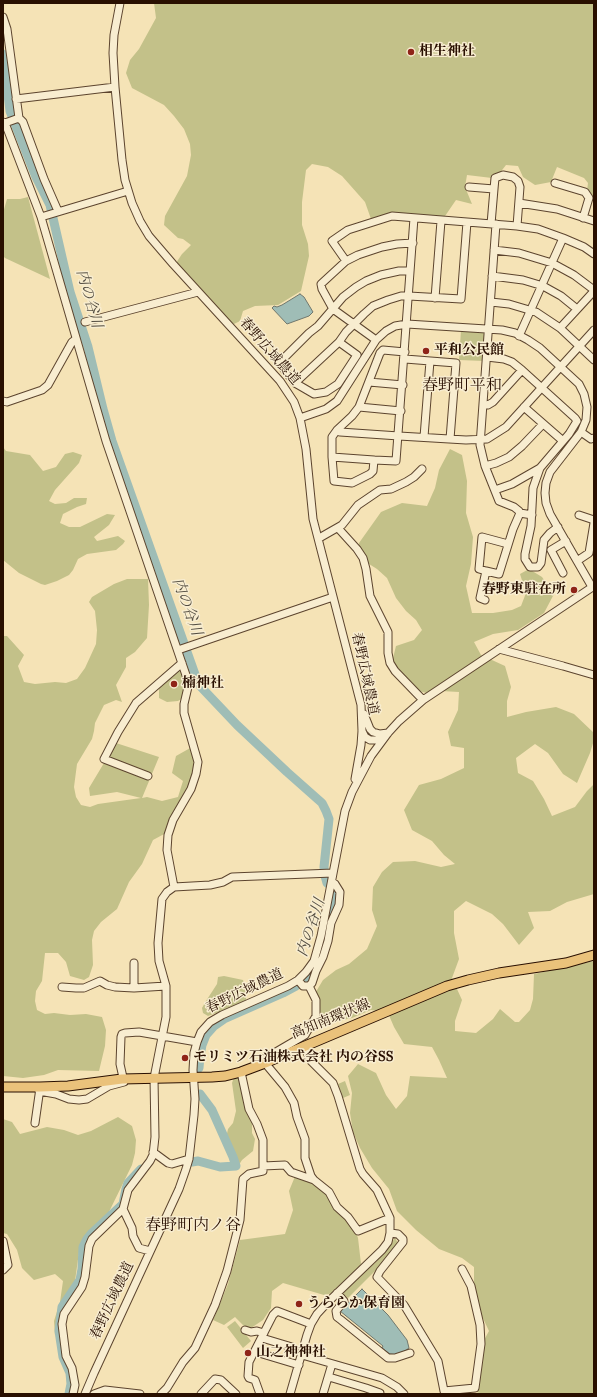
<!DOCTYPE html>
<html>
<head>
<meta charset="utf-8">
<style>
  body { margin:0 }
  #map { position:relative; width:597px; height:1397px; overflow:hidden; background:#f5e3b6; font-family:"IM FELL Double Pica",serif }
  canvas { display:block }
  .frame { position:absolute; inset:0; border:4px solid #290f00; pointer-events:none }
</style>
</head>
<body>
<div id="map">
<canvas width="597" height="1397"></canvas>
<div class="frame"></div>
</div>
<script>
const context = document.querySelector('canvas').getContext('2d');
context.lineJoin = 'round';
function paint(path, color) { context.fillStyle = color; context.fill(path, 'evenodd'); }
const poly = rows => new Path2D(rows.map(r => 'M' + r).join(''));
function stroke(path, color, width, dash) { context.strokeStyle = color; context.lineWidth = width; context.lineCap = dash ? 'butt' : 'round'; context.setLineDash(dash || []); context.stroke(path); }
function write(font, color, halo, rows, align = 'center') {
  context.font = font + ' "IM FELL Double Pica","Noto Serif JP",serif'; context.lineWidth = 3; context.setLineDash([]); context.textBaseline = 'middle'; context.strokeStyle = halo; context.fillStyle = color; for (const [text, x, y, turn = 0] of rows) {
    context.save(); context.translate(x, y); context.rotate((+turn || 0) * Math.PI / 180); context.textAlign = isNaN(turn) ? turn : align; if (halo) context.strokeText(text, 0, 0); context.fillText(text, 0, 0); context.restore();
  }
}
const green = poly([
  [154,3,594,3,594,202,592,201,587,191,588,183,584,178,557,167,551,182,535,185,523,177,518,166,506,165,499,174,492,178,467,175,465,187,472,204,456,200,443,219,371,219,365,202,342,176,328,167,312,164,306,170,302,202,302,225,308,244,309,256,301,291,278,305,255,306,243,311,240,321,234,324,223,317,176,263,182,254,191,245,183,239,178,238,164,225,165,216,187,176,191,155,190,144,184,129,174,116,164,105,132,88,126,73,130,60,139,49,156,18],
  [28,197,50,279,5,258,3,256,3,213,7,199,20,199],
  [461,330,487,332,485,361,459,360],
  [3,447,6,451,30,455,43,471,56,467,65,454,73,452,82,455,79,463,55,490,49,501,55,504,66,503,74,498,87,498,86,504,77,507,63,514,60,523,69,527,80,527,107,514,115,515,109,525,94,537,97,541,118,536,125,541,123,544,116,550,87,554,78,559,73,570,69,575,57,581,45,585,41,584,19,573,3,560],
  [450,449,462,455,467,481,466,513,473,537,471,564,466,586,472,613,493,613,512,610,521,606,526,593,520,574,529,569,542,577,554,594,544,613,518,630,493,634,474,642,481,655,505,666,511,687,507,701,507,717,526,712,556,707,574,714,594,733,594,740,590,753,577,783,563,774,548,753,535,744,516,758,518,773,533,781,544,799,552,816,575,807,587,791,594,784,594,894,567,902,550,911,528,912,534,928,519,945,503,924,492,914,466,901,454,911,454,933,459,959,452,978,462,1000,455,1021,455,1031,476,1033,493,1019,500,1009,515,1022,519,1022,530,1010,533,999,534,974,594,961,594,1394,484,1394,476,1392,483,1342,489,1331,480,1312,474,1288,474,1267,462,1258,439,1249,416,1230,397,1211,389,1189,372,1168,360,1148,353,1132,350,1113,352,1093,348,1076,358,1064,376,1073,386,1095,396,1109,407,1096,410,1076,447,1078,439,1060,432,1047,404,1044,394,1027,388,1013,371,1010,352,1018,334,1022,320,1012,314,995,323,980,336,970,349,964,367,949,377,926,372,910,373,887,382,872,393,862,415,861,441,867,455,864,444,855,432,841,412,830,404,810,419,785,441,779,464,768,464,748,451,746,448,732,458,710,459,692,441,691,426,693,407,687,390,670,396,646,414,640,422,630,416,620,406,611,396,598,387,578,377,569,358,557,359,543,381,512,402,503,427,506,435,488,439,470],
  [127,579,148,579,149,605,147,638,135,652,126,658,126,667,116,685,122,702,116,700,104,705,95,723,94,731,92,739,77,764,74,787,76,797,81,805,90,807,98,804,141,798,117,792,90,796,89,788,116,743,159,757,142,798,147,797,162,801,178,797,183,781,172,773,176,756,192,747,197,764,190,786,166,833,153,840,142,864,129,882,117,909,101,922,94,931,92,940,93,965,89,977,84,980,70,976,66,962,58,953,45,953,42,981,36,991,35,1001,37,1010,45,1014,54,1013,70,1015,86,1014,102,1017,106,1030,105,1046,99,1071,58,1070,44,1075,23,1078,3,1076,3,636,7,636,24,655,18,666,24,682,35,684,55,682,66,683,77,679,85,668,96,644,97,630,95,611,89,602,92,597,114,584],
  [177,670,183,670,186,696,178,701,167,702,159,698,159,689,165,681],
  [224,976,243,980,246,990,246,1001,227,1009,208,1016,203,1013,202,1008,206,1001,217,984,218,977],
  [234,1077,240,1078,252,1121,252,1133,255,1139,253,1151,242,1160,237,1168,236,1160,228,1146,226,1138,228,1129,233,1123,236,1111,232,1083],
  [345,1081,350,1095,343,1098,338,1084],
  [118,1117,132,1126,136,1140,135,1153,132,1165,104,1222,89,1232,80,1245,74,1288,66,1312,63,1333,55,1335,54,1321,60,1302,63,1281,55,1274,34,1280,22,1268,17,1250,7,1234,3,1233,3,1119,12,1122,20,1134,47,1127,64,1130,78,1135,91,1131],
  [296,1174,324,1189,353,1225,358,1238,361,1264,357,1270,333,1293,324,1295,283,1283,272,1291,271,1308,263,1320,248,1330,235,1317,224,1325,213,1320,228,1284,240,1240,285,1234,293,1210,289,1191],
  [395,1238,398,1243,377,1269,348,1298,342,1293,377,1261],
  [235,1321,251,1341,243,1348,227,1327]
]);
const water = poly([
  [300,294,304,297,313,312,309,316,287,324,272,308,274,306,277,307,282,305,300,294],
  [362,1289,388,1315,407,1340,409,1348,399,1355,390,1354,382,1348,383,1346,340,1311,362,1289]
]);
const river = poly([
  [3,54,10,111,36,177,50,205,70,292,88,347,103,409,112,441,197,680,201,687,237,725,287,772,322,803,326,811,329,819,324,867,325,876,327,883,336,890,337,896,328,922,326,933],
  [199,1068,200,1056,202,1045,206,1035,214,1026,224,1019,283,993,296,986,308,977,318,960],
  [192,1162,198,1161,220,1167,236,1166,233,1157,212,1110,200,1094],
  [69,1394,71,1384,70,1373,63,1357,59,1331,62,1307,80,1280,82,1269,83,1247,87,1239,91,1234,123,1204,126,1189,128,1183,141,1169]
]);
const minor = poly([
  [120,3,114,35,113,53,115,87,122,160,125,180,132,203,140,221,149,236,173,264,280,381,294,402,300,418,306,449,313,519,361,705,362,731,361,745,355,779],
  [3,17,7,29,19,118,23,122,44,179,58,211],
  [16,99,115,87],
  [3,122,5,123,41,217,106,441,187,678,188,687,184,704,184,713,198,762,196,774,191,789,173,820,168,835,167,850,174,887],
  [5,123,19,118],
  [555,183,585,192,589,198,583,218],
  [469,187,494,189,491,224],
  [494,189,495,178,503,175,513,177,518,181,520,187,517,226],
  [519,203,557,209,594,221],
  [41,217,128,191],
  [496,224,480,445,485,466,499,501,514,507,519,511,520,513],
  [494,250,519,253,552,263,574,275,594,290],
  [346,261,332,241,348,230,392,216,517,226,538,229,563,238,584,247,594,254],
  [492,276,523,280,543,286,561,296,577,309],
  [435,298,441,221],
  [491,302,509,304,536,312,560,328,594,360],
  [85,322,198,292],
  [560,328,594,291],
  [519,336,563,238],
  [376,340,333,309,322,289,321,284,346,261,358,255,382,247,397,244,413,243],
  [339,342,346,332,364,314,373,306,388,300,401,296,409,296,461,299,467,222],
  [487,357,504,359,512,362,522,370,575,418,577,421,569,434,540,468,512,484,495,490],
  [405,359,456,363,450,439],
  [369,382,403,385],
  [295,383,339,342,357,355,338,384,326,392,314,394,295,383,279,363,309,333,318,326,343,297,356,287,366,281,381,275,399,271,410,271],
  [3,401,7,402,42,390,48,385,72,342,76,339],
  [483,404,488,405,493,402,522,370],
  [359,407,401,411],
  [524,407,563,441],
  [300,418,326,409,337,401,376,340,386,331,395,326,407,324,502,330,515,333,528,340,540,348,579,384,584,394,587,407,586,420,581,432,550,472,546,483,545,493,546,503,550,514,592,587],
  [337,430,340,432,399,436,466,440,487,439,506,427,594,330],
  [581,432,591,439,594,438],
  [424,437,430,361],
  [332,457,334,481,352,483,370,474,373,471,374,460,396,461,414,218],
  [374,460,332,457,332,437,337,430,352,416,359,407,380,353,383,350,405,352],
  [485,466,496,463,509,457,522,446,543,424],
  [540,468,533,488,531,526,525,554,525,559,530,567,538,567,541,563,544,540,550,533,558,527],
  [579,515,594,520],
  [338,528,357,549,363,558,366,569,370,596,388,632,388,653,390,663,395,671,423,700],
  [318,538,321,537,342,525,358,505,380,490,391,489,406,482,414,477,422,469],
  [577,561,589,553,594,523],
  [486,571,499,574,513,529,520,513,532,515],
  [563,573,551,550,566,541],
  [485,600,480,598,486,571,479,569,482,537,508,544],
  [499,649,563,666,594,675],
  [178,650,333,597],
  [364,714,370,729,373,732,380,734,388,733],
  [362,731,365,737,370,740,382,740],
  [148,776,104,759,118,732,136,703,182,663],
  [134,963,134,988],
  [298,980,303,986,309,986,312,983,316,971,323,957,328,941,331,923,339,905,340,892,335,884,332,882],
  [309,986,316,1000,316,1016,305,1035,264,1059,265,1063,285,1087,294,1103,297,1117,305,1139,305,1158,311,1176,314,1180,329,1192,337,1207,348,1217,358,1231,390,1218],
  [62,987,76,988,84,988,100,981,107,985,115,987,134,988,166,986],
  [39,1091,56,1094,69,1099,79,1100,87,1099,109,1086,124,1082,120,1064,121,1037,122,1034,125,1033,139,1032,197,1042],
  [35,1123,40,1088],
  [153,1152,168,1163,172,1164,189,1159],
  [263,1166,285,1165,291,1172,314,1180],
  [123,1209,132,1228,133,1236,139,1248,150,1251],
  [390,1233,398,1234,403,1239,403,1242,380,1271,377,1277,404,1305,438,1361,444,1391,475,1388,481,1344,480,1325,471,1286,462,1269],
  [3,1241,8,1265,3,1270],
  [337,1293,344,1301,336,1311,337,1317,341,1320,388,1358,395,1358,410,1353],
  [245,1330,251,1332,257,1331,264,1333],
  [262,1338,292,1347],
  [255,1351,259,1353,299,1365],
  [302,1355,382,1378,397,1387,404,1394],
  [329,1377,366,1388,380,1393,380,1394],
  [73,1394,75,1385,72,1368,66,1356,62,1324,64,1314,82,1287,85,1277,89,1246,92,1239,123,1209,128,1190,150,1161,153,1155,155,1137,154,1078,166,1017,166,986,159,961,158,943,162,899,167,892,174,887,210,885,223,882,232,877,333,873],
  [85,1394,94,1373,179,1189,186,1169,189,1159,194,1115,195,1099,193,1070,194,1053,197,1042,201,1032,210,1022,222,1015,288,986,298,980,306,972,314,961,321,936,345,811,352,792,371,756,388,733,399,721,423,700,594,586],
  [94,1394,105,1390,140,1394],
  [161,1394,167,1388,183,1362,195,1348,215,1305,227,1271,240,1220,243,1179,249,1174,263,1171,263,1140,257,1124,249,1109,241,1072],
  [201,1394,215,1379,221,1380,236,1394],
  [260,1394,255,1380,249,1378,248,1376,249,1362,273,1315,277,1311,311,1324],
  [290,1394,307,1335,311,1324,317,1314,328,1302,382,1250,388,1242,390,1233,390,1218,377,1190,363,1174,360,1169,338,1096,333,1083,311,1061,304,1046],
  [323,1394,332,1364]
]);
const major = poly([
  [3,1087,40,1087,68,1086,122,1079,212,1077,225,1076,241,1072,265,1063,447,986,468,980,499,973,566,963,594,955]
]);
const markers = [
  [411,52,4,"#8f2418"],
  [426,351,4,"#8f2418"],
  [574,590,4,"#8f2418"],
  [174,684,4,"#8f2418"],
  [185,1058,4,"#8f2418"],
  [299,1304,4,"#8f2418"],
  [248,1353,4,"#8f2418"]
];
const poiNames = [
  ["相生神社",419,52],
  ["平和公民館",434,351],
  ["春野東駐在所",566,590,"right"],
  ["楠神社",182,684],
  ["モリミツ石油株式会社 内の谷SS",193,1058],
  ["うららか保育園",307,1304],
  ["山之神神社",256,1353]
];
const streetNames = [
  ["春野広域農道",269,352,49],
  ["春野広域農道",364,674,78],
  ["春野広域農道",245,992,-26],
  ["高知南環状線",331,1020,-22],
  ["春野広域農道",113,1301,-65]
];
const waterNames = [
  ["内の谷川",88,299,74],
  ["内の谷川",186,607,70],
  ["内の谷川",312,928,-72]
];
const quarterNames = [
  ["春野町平和",462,387],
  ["春野町内ノ谷",193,1227]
];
paint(green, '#c3c189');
paint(water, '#9fbdb6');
stroke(water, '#70776d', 1);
stroke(river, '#9fbdb6', 9);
stroke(minor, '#5c442e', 9);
stroke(major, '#290f00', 11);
stroke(minor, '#f8edd0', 7);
stroke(major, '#eac27b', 9);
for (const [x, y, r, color] of markers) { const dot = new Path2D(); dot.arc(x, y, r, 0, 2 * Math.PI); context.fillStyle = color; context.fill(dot); stroke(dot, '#f8edd0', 1.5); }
write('bold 14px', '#290f00', '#f8edd0', poiNames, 'left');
write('14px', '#290f00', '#f8edd0', streetNames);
write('italic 15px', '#524c40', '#f8edd0', waterNames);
write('16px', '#290f00', '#f8edd0', quarterNames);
</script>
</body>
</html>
